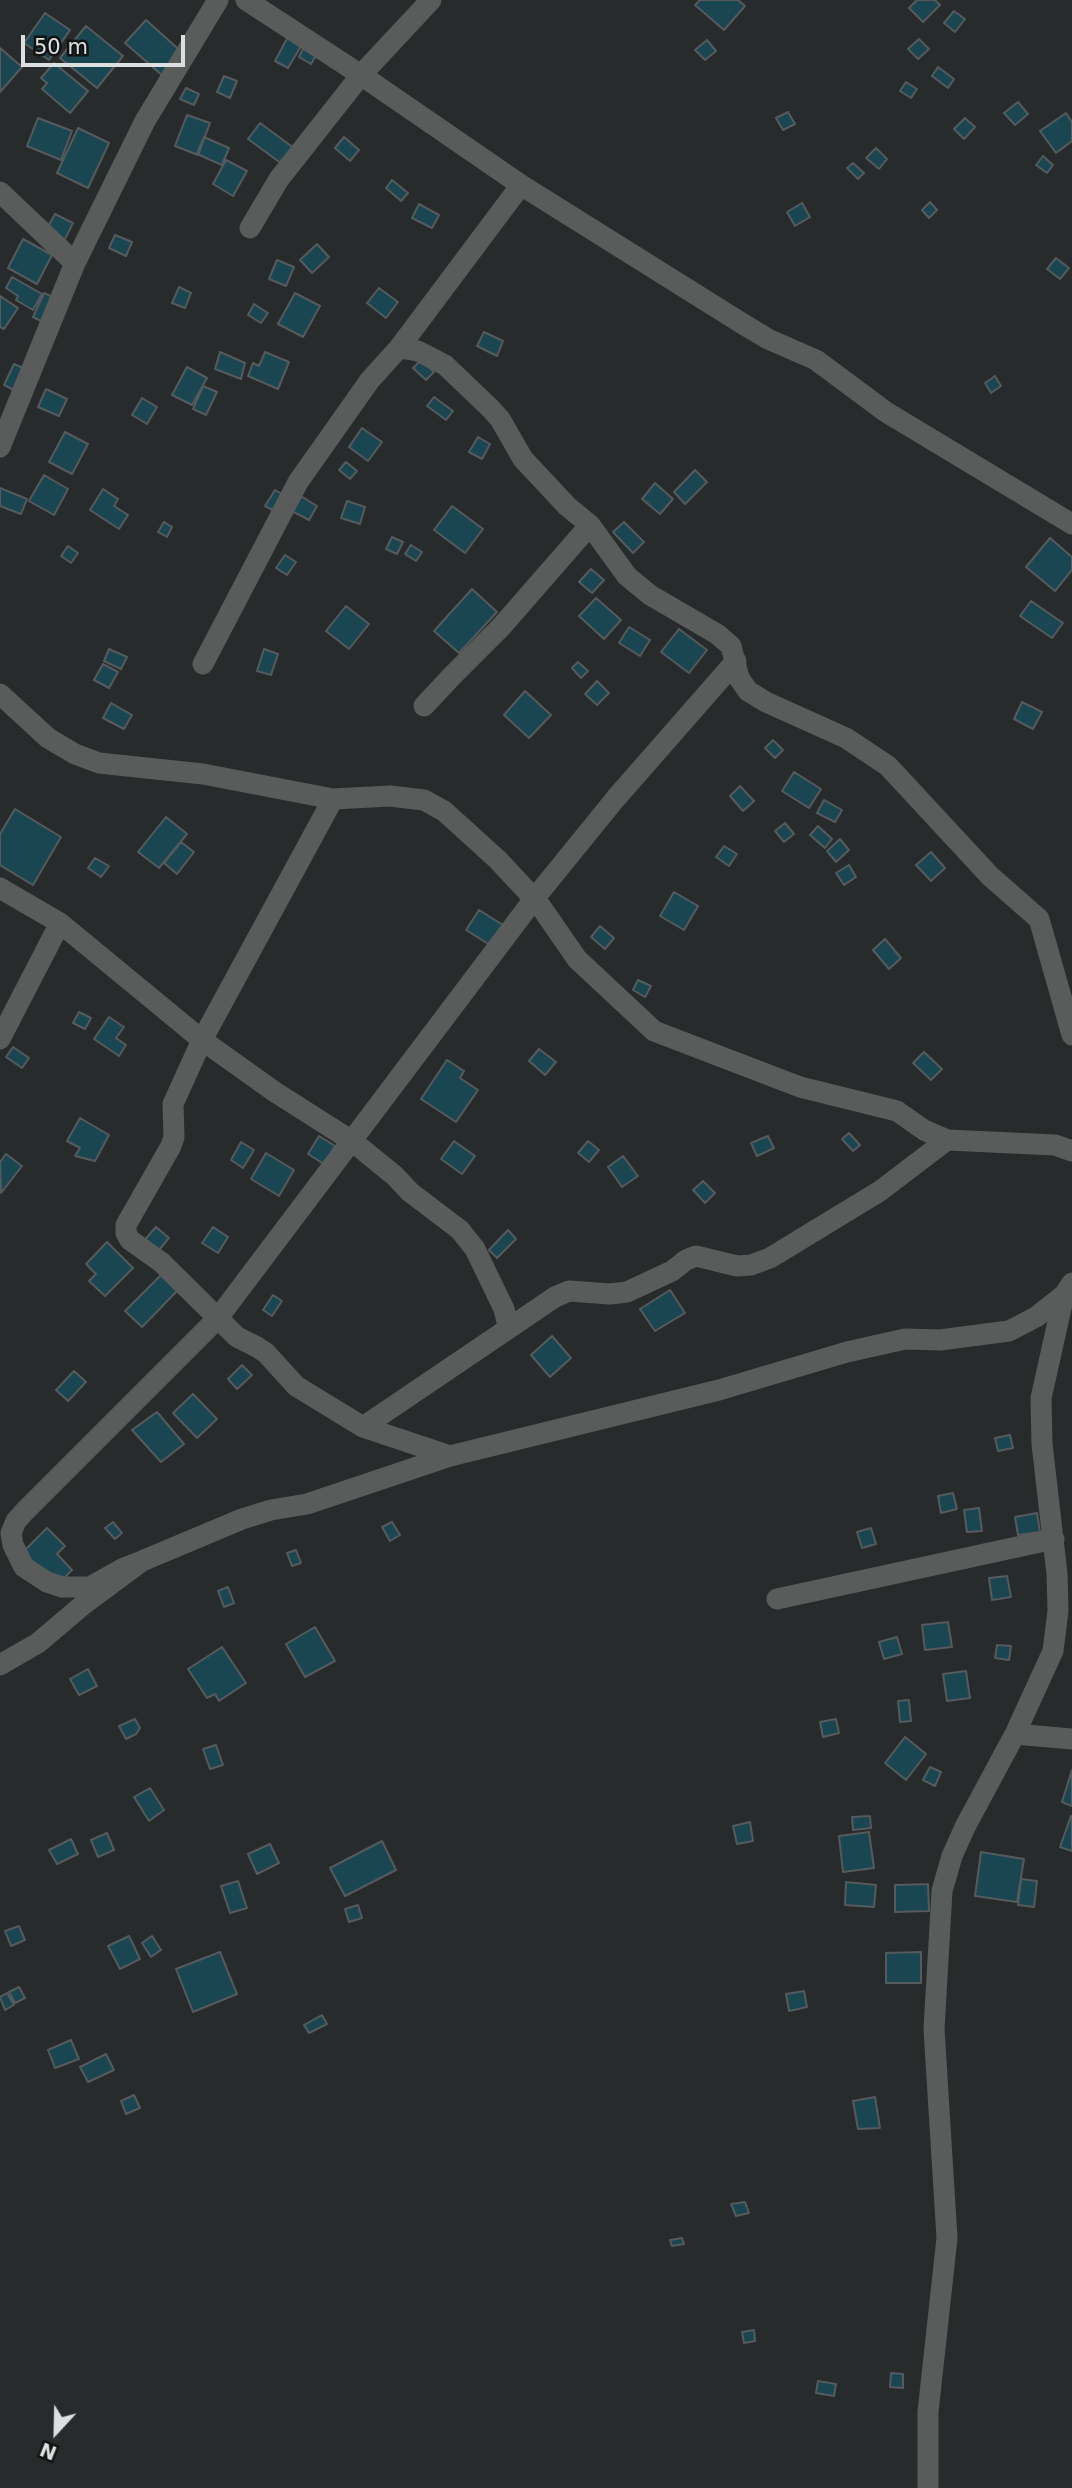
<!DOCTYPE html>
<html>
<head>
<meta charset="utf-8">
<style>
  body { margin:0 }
  #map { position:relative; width:1072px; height:2488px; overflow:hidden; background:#272b2b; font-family:"DejaVu Sans",sans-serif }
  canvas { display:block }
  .north { position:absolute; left:21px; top:2397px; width:70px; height:70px; -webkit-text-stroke:5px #111313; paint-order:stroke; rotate:202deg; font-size:19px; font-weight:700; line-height:28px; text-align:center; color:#dde0e0 }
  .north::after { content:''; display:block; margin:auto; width:24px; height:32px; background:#dde0e0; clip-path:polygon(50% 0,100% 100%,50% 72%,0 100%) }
  .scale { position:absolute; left:21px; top:35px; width:164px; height:32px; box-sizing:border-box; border:4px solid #dde0e0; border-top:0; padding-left:9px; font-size:21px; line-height:24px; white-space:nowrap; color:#dde0e0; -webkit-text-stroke:5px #111313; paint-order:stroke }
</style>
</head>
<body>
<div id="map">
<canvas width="1072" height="2488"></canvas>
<div class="north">N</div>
<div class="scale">50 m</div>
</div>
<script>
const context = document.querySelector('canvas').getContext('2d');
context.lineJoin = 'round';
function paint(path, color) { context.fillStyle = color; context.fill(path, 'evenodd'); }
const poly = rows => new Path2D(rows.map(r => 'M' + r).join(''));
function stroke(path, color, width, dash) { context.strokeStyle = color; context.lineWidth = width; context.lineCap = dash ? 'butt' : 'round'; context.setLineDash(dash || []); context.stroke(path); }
const building = poly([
  [700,0,738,0,745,6,724,30,695,5,700,0],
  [917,0,935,0,940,5,923,22,909,8,917,0],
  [954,11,965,19,955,32,944,23,954,11],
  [45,13,70,30,49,60,24,43,45,13],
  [146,20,185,55,164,77,125,43,146,20],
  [86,26,123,56,97,88,60,58,86,26],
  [290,33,304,41,288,68,275,61,290,33],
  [919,39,929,49,918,59,908,49,919,39],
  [707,40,716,51,705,60,695,50,707,40],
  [305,45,318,52,311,64,299,57,305,45],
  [0,48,22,67,0,92,0,48],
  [54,63,88,91,70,113,42,89,47,83,41,78,54,63],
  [938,67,954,79,948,88,932,76,938,67],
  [224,76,237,81,230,98,217,92,224,76],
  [906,82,917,89,911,98,900,91,906,82],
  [186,88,199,94,194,105,180,99,186,88],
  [1018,102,1028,114,1015,125,1004,113,1018,102],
  [788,112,795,124,783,130,776,118,788,112],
  [1066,113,1072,122,1072,141,1056,153,1040,131,1066,113],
  [187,115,210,123,198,155,175,146,187,115],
  [38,118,72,131,61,160,27,146,38,118],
  [965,118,975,127,964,139,954,129,965,118],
  [260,123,298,151,286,167,248,139,260,123],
  [78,128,109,143,88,188,57,173,78,128],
  [204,137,229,148,222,165,197,154,204,137],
  [344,137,359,150,350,161,335,148,344,137],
  [876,148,887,159,879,169,866,158,876,148],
  [1043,156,1053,165,1047,173,1036,165,1043,156],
  [226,160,247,171,233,196,213,184,226,160],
  [853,163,864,173,858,179,847,168,853,163],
  [392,180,408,193,401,201,386,188,392,180],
  [930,202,937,210,929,218,922,210,930,202],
  [802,203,810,217,795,226,787,212,802,203],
  [419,204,439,215,432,228,412,218,419,204],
  [55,214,73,223,64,241,45,232,55,214],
  [115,235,132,242,126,256,109,248,115,235],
  [23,239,52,255,37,284,8,268,23,239],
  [317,244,329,257,312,273,300,260,317,244],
  [1056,258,1069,268,1060,279,1047,269,1056,258],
  [277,260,294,267,286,286,269,279,277,260],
  [12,277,42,294,33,310,16,300,18,296,6,288,12,277],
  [179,287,191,293,185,308,172,303,179,287],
  [379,288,398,302,386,318,367,303,379,288],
  [44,293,59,300,47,324,33,317,44,293],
  [295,293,320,306,303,337,278,324,295,293],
  [0,296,18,308,4,329,0,327,0,296],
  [254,304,268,313,261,323,248,315,254,304],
  [484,332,503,341,497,356,477,346,484,332],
  [220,352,245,363,241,379,215,369,220,352],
  [265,352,289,362,278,389,248,376,253,363,259,366,265,352],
  [421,360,434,372,426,380,413,368,421,360],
  [14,364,28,370,18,392,4,385,14,364],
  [187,367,207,378,192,405,172,395,187,367],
  [995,376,1001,386,991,393,985,383,995,376],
  [203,386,217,392,206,415,193,409,203,386],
  [46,389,67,399,59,416,38,407,46,389],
  [434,397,453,411,446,420,427,406,434,397],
  [142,398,157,407,147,424,132,415,142,398],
  [362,428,382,442,368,461,349,447,362,428],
  [65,432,88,444,72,474,49,462,65,432],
  [478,437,490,444,482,459,469,452,478,437],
  [346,462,357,471,350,479,339,470,346,462],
  [695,470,707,482,685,504,674,492,695,470],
  [44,475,68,489,54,515,29,501,44,475],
  [655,483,673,499,660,514,642,499,655,483],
  [0,488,27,499,21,514,0,506,0,488],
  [103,489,118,499,114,506,128,515,119,529,90,510,103,489],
  [275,490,287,497,278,513,265,506,275,490],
  [299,495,317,506,309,520,290,510,299,495],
  [347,501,365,507,360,524,341,518,347,501],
  [452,506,483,529,465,553,434,530,452,506],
  [164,522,172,527,167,537,158,532,164,522],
  [624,522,644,542,633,553,613,532,624,522],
  [392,537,403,542,397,554,386,549,392,537],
  [1050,538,1072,557,1072,570,1055,591,1026,567,1050,538],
  [411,545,422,552,416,561,405,554,411,545],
  [68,546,78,553,71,563,61,556,68,546],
  [285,555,296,562,287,575,276,568,285,555],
  [591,569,604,580,592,593,579,582,591,569],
  [472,589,497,612,459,653,434,631,472,589],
  [596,598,621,620,604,639,579,616,596,598],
  [1031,601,1063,623,1052,638,1020,616,1031,601],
  [346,606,369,624,349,649,326,631,346,606],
  [629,627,650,640,640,656,619,643,629,627],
  [679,629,707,650,689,673,661,652,679,629],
  [109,649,127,657,121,669,104,661,109,649],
  [264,649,278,654,271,675,257,671,264,649],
  [578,662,588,671,581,678,572,668,578,662],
  [103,664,118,672,109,688,94,680,103,664],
  [597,681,609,693,597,705,585,694,597,681],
  [525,691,551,715,529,738,504,715,525,691],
  [1022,702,1042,712,1033,729,1014,719,1022,702],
  [111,703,132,715,124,729,103,718,111,703],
  [773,740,783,750,775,758,765,748,773,740],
  [794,772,821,789,809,808,782,791,794,772],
  [740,786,754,801,743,811,730,796,740,786],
  [824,800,842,810,835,822,817,813,824,800],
  [15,809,61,837,33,885,0,865,0,834,15,809],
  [166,817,187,834,159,868,138,852,166,817],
  [785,823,794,834,784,842,775,831,785,823],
  [818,826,832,839,825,848,810,835,818,826],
  [840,839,849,850,836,862,827,851,840,839],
  [181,842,194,852,177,874,164,863,181,842],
  [724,846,737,854,729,866,716,857,724,846],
  [931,852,945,868,931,881,916,865,931,852],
  [95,858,109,866,101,877,88,868,95,858],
  [849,865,856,877,844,885,836,873,849,865],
  [674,892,698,906,684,930,660,916,674,892],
  [479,910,503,925,490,945,466,930,479,910],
  [600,926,614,938,605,949,591,937,600,926],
  [885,939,901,958,889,969,873,950,885,939],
  [638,980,651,986,645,997,633,990,638,980],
  [79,1012,91,1018,85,1029,73,1023,79,1012],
  [109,1017,124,1027,116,1038,126,1045,119,1056,94,1039,109,1017],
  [13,1047,29,1058,22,1068,6,1057,13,1047],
  [539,1049,556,1062,545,1075,529,1061,539,1049],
  [924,1052,942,1069,931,1080,913,1063,924,1052],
  [447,1060,464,1071,460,1078,478,1090,456,1122,421,1099,447,1060],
  [80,1118,109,1135,95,1161,75,1156,80,1148,67,1141,80,1118],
  [849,1133,860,1145,853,1151,842,1139,849,1133],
  [319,1136,335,1146,324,1164,308,1154,319,1136],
  [768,1136,774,1148,757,1156,751,1143,768,1136],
  [454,1141,475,1156,462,1174,441,1159,454,1141],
  [588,1141,599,1150,589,1162,578,1153,588,1141],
  [241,1142,254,1150,243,1168,231,1160,241,1142],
  [266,1153,294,1170,279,1196,251,1179,266,1153],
  [6,1154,22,1166,1,1193,0,1162,6,1154],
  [623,1156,638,1176,622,1187,608,1167,623,1156],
  [703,1181,715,1193,705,1203,693,1190,703,1181],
  [156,1227,169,1238,155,1255,141,1244,156,1227],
  [213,1227,228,1237,218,1253,202,1243,213,1227],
  [508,1230,516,1239,497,1258,489,1250,508,1230],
  [107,1242,133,1268,105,1296,89,1281,96,1274,86,1264,107,1242],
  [161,1275,177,1291,142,1327,125,1311,161,1275],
  [670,1290,685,1313,655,1331,640,1309,670,1290],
  [273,1295,282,1301,272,1316,263,1310,273,1295],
  [552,1336,571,1358,550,1377,531,1355,552,1336],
  [242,1365,252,1375,237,1389,228,1379,242,1365],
  [74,1371,86,1382,68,1401,56,1390,74,1371],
  [193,1394,217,1419,197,1438,173,1413,193,1394],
  [157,1412,184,1444,161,1462,132,1430,157,1412],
  [1010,1435,1013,1448,998,1451,995,1438,1010,1435],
  [953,1493,957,1509,941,1513,938,1496,953,1493],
  [979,1508,982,1531,967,1532,964,1510,979,1508],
  [1037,1513,1040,1532,1018,1535,1015,1517,1037,1513],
  [113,1522,122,1533,115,1539,105,1528,113,1522],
  [392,1522,400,1535,390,1541,382,1527,392,1522],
  [47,1528,65,1546,57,1554,72,1570,51,1591,18,1557,47,1528],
  [871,1528,876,1544,862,1548,857,1532,871,1528],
  [296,1550,301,1563,292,1566,287,1553,296,1550],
  [1007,1576,1011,1597,992,1600,989,1578,1007,1576],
  [228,1587,234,1603,224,1607,218,1591,228,1587],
  [948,1622,952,1647,925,1650,922,1625,948,1622],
  [315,1627,335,1661,305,1677,286,1644,315,1627],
  [897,1637,902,1654,884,1659,879,1642,897,1637],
  [997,1645,1011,1646,1009,1660,995,1658,997,1645],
  [222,1647,246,1683,219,1701,215,1694,207,1698,188,1669,222,1647],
  [88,1669,97,1686,79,1695,70,1679,88,1669],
  [966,1671,970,1698,947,1701,943,1674,966,1671],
  [909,1700,911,1721,900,1722,898,1701,909,1700],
  [135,1719,140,1728,136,1734,126,1739,119,1726,135,1719],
  [836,1719,839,1733,823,1737,820,1722,836,1719],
  [905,1737,926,1754,906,1780,885,1763,905,1737],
  [216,1745,223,1765,210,1769,203,1749,216,1745],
  [930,1767,941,1772,935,1786,923,1780,930,1767],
  [1072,1770,1072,1806,1062,1802,1072,1770],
  [150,1788,164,1810,149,1821,134,1797,150,1788],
  [870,1816,871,1828,853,1830,852,1817,870,1816],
  [1071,1816,1072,1816,1072,1851,1060,1847,1071,1816],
  [750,1822,753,1841,737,1844,733,1826,750,1822],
  [869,1832,874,1868,843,1872,839,1836,869,1832],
  [107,1833,114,1850,98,1857,91,1840,107,1833],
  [71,1839,78,1854,57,1864,49,1850,71,1839],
  [382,1841,396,1870,345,1896,330,1868,382,1841],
  [270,1844,279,1863,257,1874,248,1854,270,1844],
  [981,1852,1024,1859,1017,1902,975,1896,981,1852],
  [1021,1879,1037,1881,1034,1907,1018,1905,1021,1879],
  [238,1881,247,1908,230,1913,221,1886,238,1881],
  [846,1882,876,1885,874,1907,845,1905,846,1882],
  [928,1884,929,1911,895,1912,895,1885,928,1884],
  [358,1905,362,1918,349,1922,345,1909,358,1905],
  [19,1926,25,1940,11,1946,5,1931,19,1926],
  [129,1936,140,1959,120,1969,108,1946,129,1936],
  [152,1936,161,1950,151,1957,142,1943,152,1936],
  [220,1952,237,1994,193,2012,176,1969,220,1952],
  [921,1952,921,1983,886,1983,886,1953,921,1952],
  [19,1987,25,1998,15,2003,9,1992,19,1987],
  [804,1991,807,2007,789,2011,786,1994,804,1991],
  [7,1993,14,2005,5,2010,0,1997,7,1993],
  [322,2015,327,2024,309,2033,304,2025,322,2015],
  [71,2040,79,2059,55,2068,48,2050,71,2040],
  [106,2054,114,2070,88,2082,80,2067,106,2054],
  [134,2095,140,2108,126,2114,121,2101,134,2095],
  [875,2097,880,2128,858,2129,853,2101,875,2097],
  [745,2202,749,2213,736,2216,731,2204,745,2202],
  [682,2238,684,2244,672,2246,670,2240,682,2238],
  [754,2330,755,2341,744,2343,742,2332,754,2330],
  [891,2373,903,2374,903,2388,890,2387,891,2373],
  [818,2381,836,2384,834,2396,816,2393,818,2381]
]);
const minor = poly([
  [246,0,361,75,521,185,743,324,768,339,816,360,886,412,1072,524],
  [0,192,75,263],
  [250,228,279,179,361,75,431,0],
  [399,348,418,351,445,365,490,408,500,419,523,459,567,506,590,525,627,576,650,595,717,634,731,646,739,678,748,691,766,702,846,738,888,766,990,876,1039,919,1072,1035],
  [0,447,75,263,145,121,218,0],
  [203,664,298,482,370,380,399,348,521,185],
  [0,694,48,738,75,754,99,763,203,774,333,799,390,796,424,800,444,811,498,860,539,904,577,959,654,1031,800,1087,897,1111,924,1130,947,1140,1055,1145,1072,1151],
  [424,706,451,677,501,627,590,525],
  [333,799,202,1040,173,1104,174,1137,171,1146,126,1225,126,1233,130,1240,161,1262,237,1337,257,1347,266,1353,296,1386,363,1427,450,1456],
  [0,888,60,923,202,1040,275,1092,352,1141,395,1176,410,1192,460,1230,475,1249,504,1309,508,1326],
  [0,1039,60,923],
  [363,1427,555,1297,569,1291,610,1294,627,1292,672,1271,686,1260,696,1256,737,1266,751,1265,770,1258,880,1191,947,1140],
  [142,1561,124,1568,90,1587,62,1587,47,1582,24,1567,13,1545,11,1533,16,1521,24,1512,218,1318,534,899,616,798,736,661],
  [777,1599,1054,1539],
  [0,1665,38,1643,84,1604,142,1561,242,1519,271,1510,307,1504,450,1456,719,1390,847,1352,905,1339,940,1340,1009,1331,1036,1317,1064,1295],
  [1015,1734,1072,1739],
  [928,2488,928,2412,947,2238,934,2029,942,1891,952,1856,965,1827,1015,1734,1053,1651,1058,1611,1057,1574,1042,1444,1041,1398,1064,1295,1072,1283]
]);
paint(building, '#194651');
stroke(building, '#565a5c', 2);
stroke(minor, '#5a5c5b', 21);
</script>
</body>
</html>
